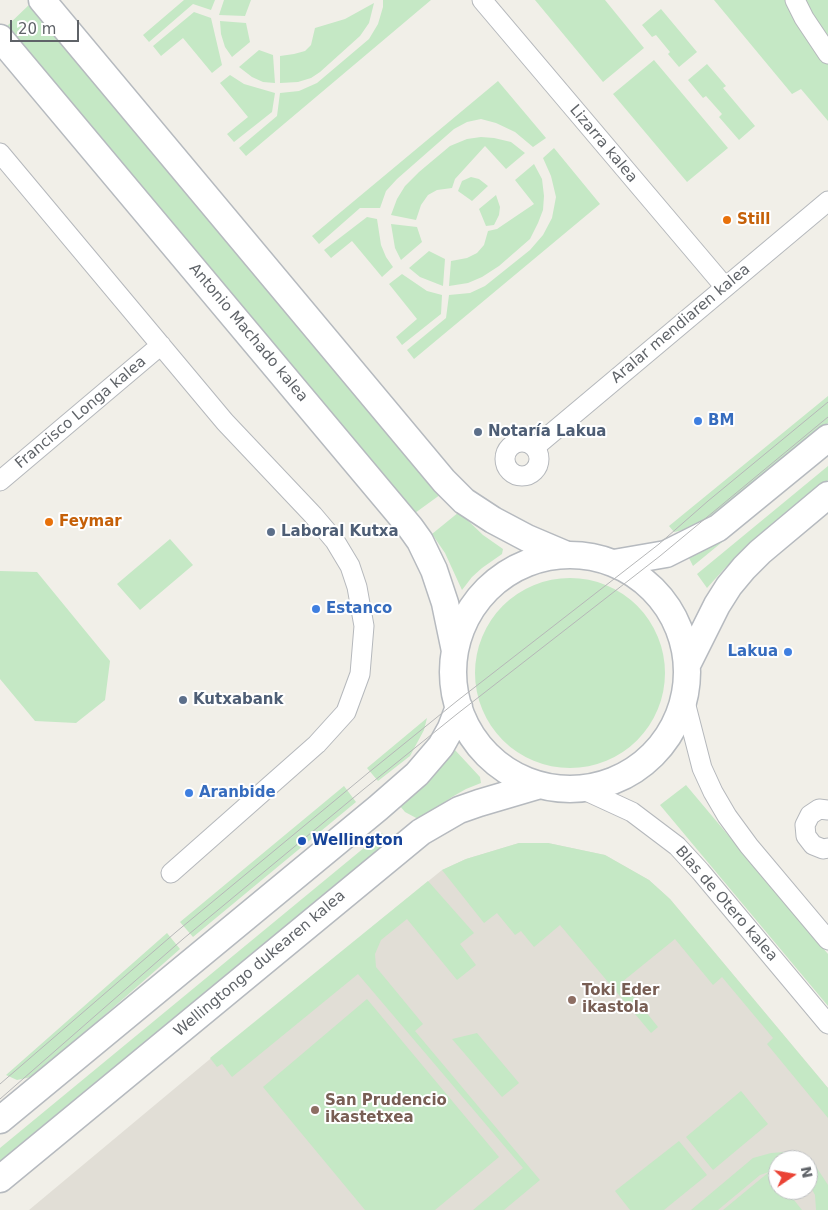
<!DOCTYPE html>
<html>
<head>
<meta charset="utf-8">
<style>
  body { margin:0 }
  #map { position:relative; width:828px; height:1210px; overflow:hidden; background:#f1efe8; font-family:"DejaVu Sans",sans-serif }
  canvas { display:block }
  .north { position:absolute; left:768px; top:1150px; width:50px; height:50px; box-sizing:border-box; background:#fff; border:1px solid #bfc1c3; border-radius:50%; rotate:78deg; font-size:14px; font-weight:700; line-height:20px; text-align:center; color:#5f6368 }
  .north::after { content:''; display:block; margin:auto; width:18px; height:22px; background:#ea4335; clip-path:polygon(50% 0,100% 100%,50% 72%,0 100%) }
  .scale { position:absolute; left:10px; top:20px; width:69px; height:22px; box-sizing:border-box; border:2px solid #5f6368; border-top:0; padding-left:6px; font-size:15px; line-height:18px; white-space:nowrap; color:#5f6368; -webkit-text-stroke:4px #fff; paint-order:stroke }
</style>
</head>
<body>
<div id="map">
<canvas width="828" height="1210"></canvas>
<div class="north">N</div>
<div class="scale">20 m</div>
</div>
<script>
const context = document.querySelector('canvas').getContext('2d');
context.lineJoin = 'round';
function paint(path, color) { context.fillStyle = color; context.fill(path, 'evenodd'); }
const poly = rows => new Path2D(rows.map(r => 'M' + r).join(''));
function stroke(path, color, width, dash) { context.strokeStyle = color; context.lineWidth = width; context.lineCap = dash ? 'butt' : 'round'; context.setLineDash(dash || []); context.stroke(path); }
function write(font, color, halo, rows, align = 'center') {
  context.font = font + ' "DejaVu Sans",sans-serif'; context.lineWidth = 4; context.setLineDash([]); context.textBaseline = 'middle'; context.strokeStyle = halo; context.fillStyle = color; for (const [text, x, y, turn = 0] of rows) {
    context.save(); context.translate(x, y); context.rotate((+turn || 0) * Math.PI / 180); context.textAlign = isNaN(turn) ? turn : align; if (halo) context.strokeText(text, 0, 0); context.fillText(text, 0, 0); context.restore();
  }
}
const education = poly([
  [519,843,548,843,605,855,649,880,670,899,828,1088,828,1210,29,1210,204,1064,442,870,466,859],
  [778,1160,808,1160,808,1190,778,1190]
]);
const green = poly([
  [184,0,215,0,211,10,193,4,149,42,143,35],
  [224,0,251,0,245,16,219,15],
  [383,0,431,0,246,156,239,148,277,116,280,93,299,91,317,83,369,39,378,24,383,7],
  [535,0,605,0,644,48,603,82],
  [714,0,828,0,828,121,801,89,792,94],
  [31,3,444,492,415,513,7,26],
  [374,3,369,23,360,36,320,72,311,78,298,82,280,83,280,56,294,54,305,51,311,45,315,28,345,19],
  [661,9,697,52,679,67,668,54,670,52,656,35,652,37,642,25],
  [194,12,211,18,222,65,212,73,183,38,161,56,153,46],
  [220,21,246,23,250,42,232,57,225,47,221,34],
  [259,50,273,55,275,83,263,82,252,77,239,67],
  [654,60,728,148,687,182,613,94],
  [707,64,726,86,723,88,755,126,739,140,719,117,722,114,706,96,703,98,688,80],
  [230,75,244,84,275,93,272,112,234,142,227,134,248,117,220,83],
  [498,81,546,138,533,147,515,132,496,123,481,119,467,122,454,129,397,179,386,191,380,208,360,208,319,244,312,236],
  [481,137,494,138,511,142,525,153,506,169,485,146,455,179,452,188,437,190,428,195,421,205,416,220,391,215,397,199,405,186,419,172,450,146,467,139],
  [554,148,600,204,414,359,407,350,446,318,449,295,470,293,485,286,530,250,543,235,552,218,556,197,551,176,543,158],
  [534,164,542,179,544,196,543,210,538,223,530,239,499,266,482,277,468,283,449,286,451,261,467,258,477,253,484,245,488,231,497,229,534,204,515,180],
  [471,177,479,179,488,186,472,201,458,191,462,181],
  [496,195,500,207,499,215,494,225,486,226,479,209],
  [367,217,377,219,381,245,386,257,393,267,382,277,352,241,331,258,324,250],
  [391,224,417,227,422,242,401,260,395,248],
  [429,251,445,259,443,286,420,277,409,268],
  [402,274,427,291,442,295,441,314,402,345,396,337,417,319,389,284],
  [828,396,828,423,705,522,689,529,674,532,669,526],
  [828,452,828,455,693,566,688,556],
  [828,466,828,480,773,526,725,568,707,588,697,574],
  [459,512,483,535,503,549,502,554,482,568,472,577,462,590,445,553,432,534],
  [170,539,193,565,140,610,117,584],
  [0,571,37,572,110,661,105,700,76,723,35,721,0,679],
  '475 673a95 95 0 1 1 190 0a95 95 0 1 1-190 0Z',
  [427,718,424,730,410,756,378,781,367,768],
  [453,750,455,750,480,777,481,783,466,789,452,797,420,820,405,812,400,806,421,788,443,764],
  [686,785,828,954,828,1006,660,805],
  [344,786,356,802,193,937,180,922],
  [382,833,390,843,0,1168,0,1148],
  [519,843,548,843,605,855,649,880,670,899,828,1088,828,1118,767,1044,773,1038,722,977,713,985,675,939,622,982,658,1027,651,1033,560,925,534,947,521,931,515,935,497,913,484,923,442,870,466,859],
  [428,881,474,933,460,944,476,965,457,980,407,919,381,940,375,954,376,967,423,1024,415,1031,540,1180,504,1210,473,1210,523,1168,358,974,232,1077,222,1064,217,1067,210,1058],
  [167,933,180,949,50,1063,31,1077,17,1080,6,1075],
  [367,999,499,1157,435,1210,365,1210,263,1087],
  [477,1033,519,1083,502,1097,452,1039],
  [741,1091,768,1124,713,1170,686,1137],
  [679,1141,707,1175,664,1210,630,1210,615,1191],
  [784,1152,802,1156,807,1160,778,1160,778,1171,771,1172,778,1181,778,1190,786,1190,802,1210,723,1210,769,1172,760,1175,718,1210,691,1210,753,1158,771,1153],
  [808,1160,815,1165,828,1185,828,1210,816,1210,815,1195,808,1182]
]);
const street = poly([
  [482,0,725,287],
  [795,0,804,18,828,54],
  [0,153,225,422,313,515,335,541,350,566,357,587,364,626,360,674,346,712,317,744,171,873],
  '505 459a17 17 0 1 1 34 0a17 17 0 1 1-34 0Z',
  [535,447,828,201],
  [0,481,161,345],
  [684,698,702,768,713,792,727,816,749,846,828,940],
  [582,789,632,812,677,846,700,871,828,1024],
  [828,810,819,809,810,815,805,825,806,836,813,845,823,849,828,848]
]);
const secondary = poly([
  [42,0,444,481,464,501,493,520,527,538,567,555],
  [0,38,410,527,420,541,434,570,445,603,455,651],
  '453 672a117 117 0 1 1 234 0a117 117 0 1 1-234 0Z',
  [614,563,666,554,718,528,828,438],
  [687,665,717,605,729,586,744,568,760,552,828,495],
  [0,1120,378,808,417,774,441,746,451,728,459,707],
  [0,1179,421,832,459,810,479,803,540,785]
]);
const tram = poly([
  [0,1084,176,932,368,773,457,701,659,544,708,501,828,402],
  [0,1099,183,939,364,789,457,714,660,556,828,417]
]);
const markers = [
  [727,220,5,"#e8710a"],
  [698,421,5,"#3f7fe0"],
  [478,432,5,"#5c6f8a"],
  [49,522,5,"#e8710a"],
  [271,532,5,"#5c6f8a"],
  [316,609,5,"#3f7fe0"],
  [788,652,5,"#3f7fe0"],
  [183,700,5,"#5c6f8a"],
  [189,793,5,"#3f7fe0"],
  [302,841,5,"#1a4fb4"],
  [572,1000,5,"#8d6e63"],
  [315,1110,5,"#8d6e63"]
];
const streetNames = [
  ["Lizarra kalea",603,144,50],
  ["Aralar mendiaren kalea",681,324,-40],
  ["Antonio Machado kalea",248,333,50],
  ["Francisco Longa kalea",81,413,-40],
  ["Blas de Otero kalea",726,904,49],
  ["Wellingtongo dukearen kalea",260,964,-40]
];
const foodNames = [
  ["Still",737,220],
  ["Feymar",59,522]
];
const shopNames = [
  ["BM",708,421],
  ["Estanco",326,609],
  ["Lakua",778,652,"right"],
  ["Aranbide",199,793]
];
const serviceNames = [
  ["Notaría Lakua",488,432],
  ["Laboral Kutxa",281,532],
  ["Kutxabank",193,700]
];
const transitNames = [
  ["Wellington",312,841]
];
const educationNames = [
  ["Toki Eder",582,991],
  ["ikastola",582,1008],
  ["San Prudencio",325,1101],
  ["ikastetxea",325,1118]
];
paint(education, '#e1ded6');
paint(green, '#c5e8c5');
stroke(street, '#b5b8bc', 21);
stroke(secondary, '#b6babf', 29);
stroke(street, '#fff', 19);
stroke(secondary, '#fff', 26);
stroke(tram, '#b6b7b8', 1);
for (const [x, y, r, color] of markers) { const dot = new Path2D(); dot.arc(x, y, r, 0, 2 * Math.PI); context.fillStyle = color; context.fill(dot); stroke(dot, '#fff', 2); }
write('15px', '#5f6368', '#fff', streetNames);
write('bold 15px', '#c56008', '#fff', foodNames, 'left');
write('bold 15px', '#366cbe', '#fff', shopNames, 'left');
write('bold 15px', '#4e5e75', '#fff', serviceNames, 'left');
write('bold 15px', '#164399', '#fff', transitNames, 'left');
write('bold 15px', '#785e54', '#fff', educationNames, 'left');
</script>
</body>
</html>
